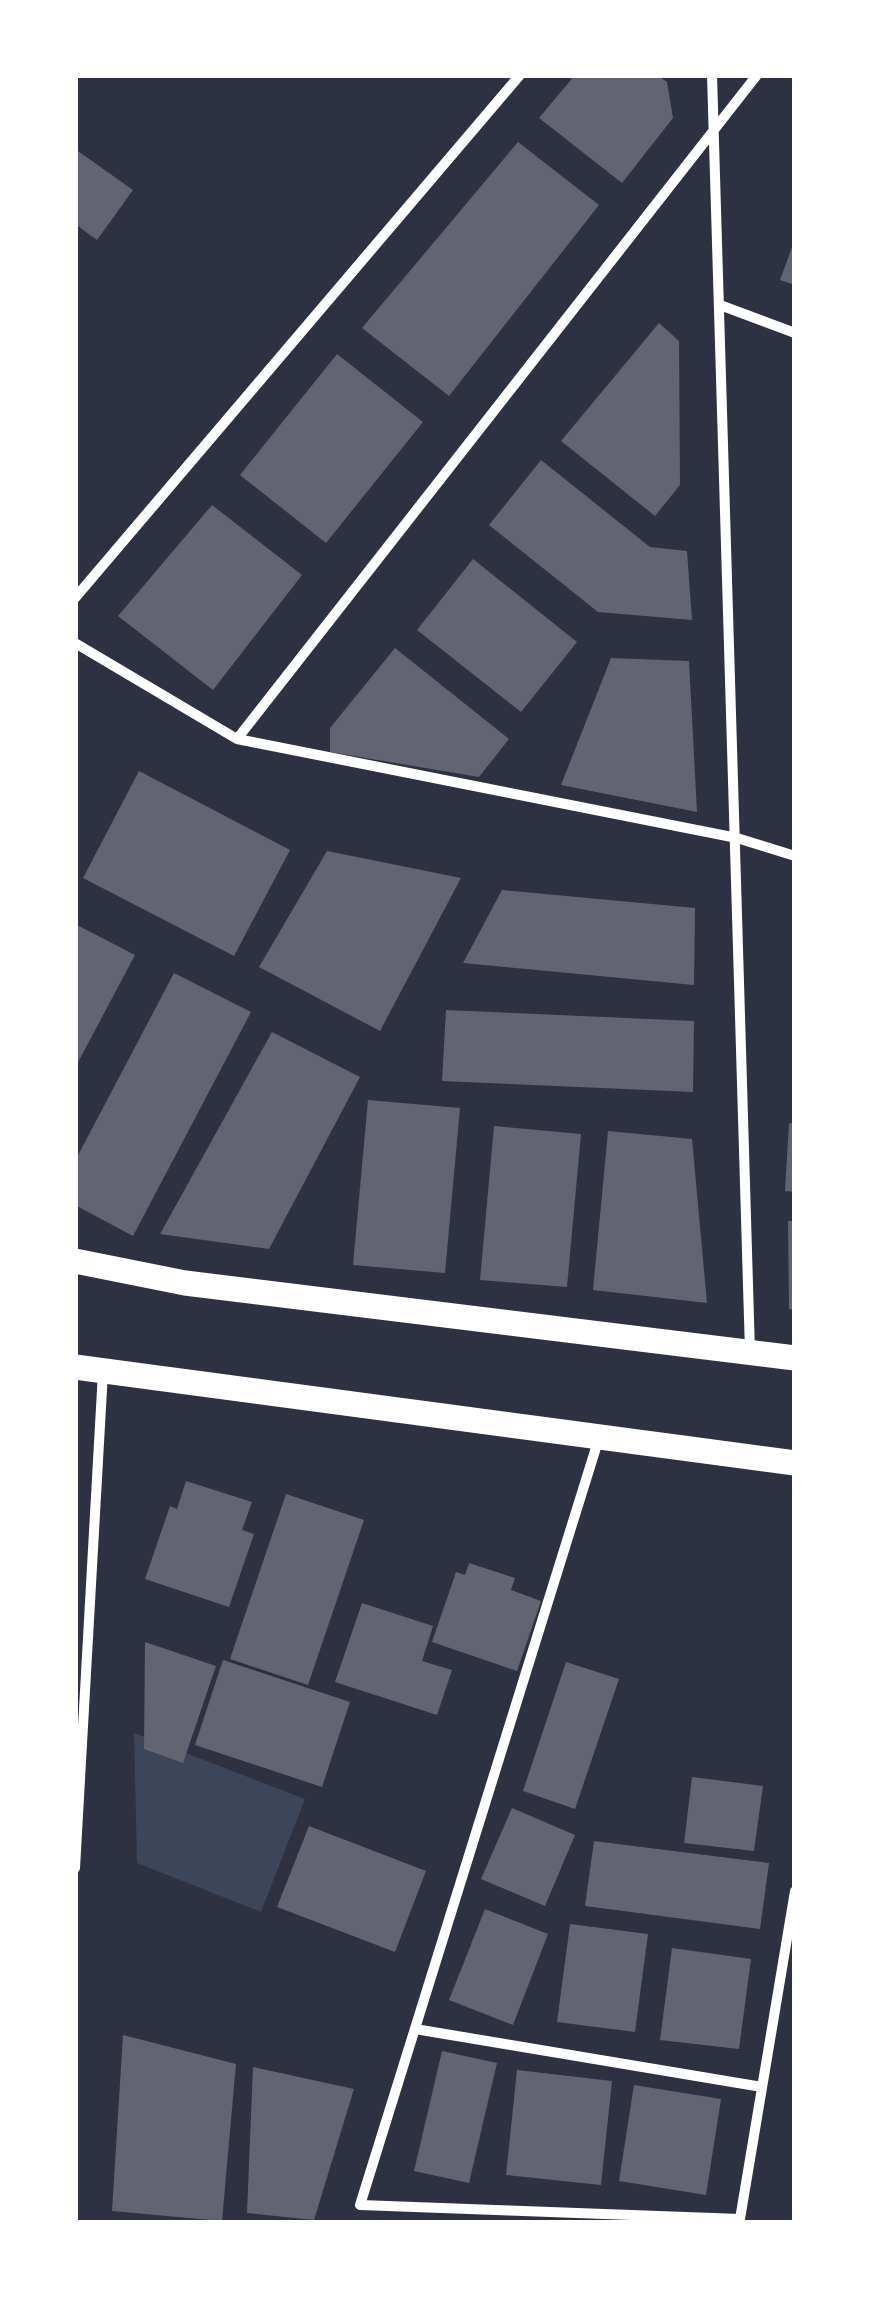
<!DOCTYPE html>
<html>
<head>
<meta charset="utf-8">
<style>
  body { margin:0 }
  #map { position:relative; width:870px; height:2298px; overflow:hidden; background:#2d3142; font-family:Jost,sans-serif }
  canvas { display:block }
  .frame { position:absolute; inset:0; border:78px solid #fff; pointer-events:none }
</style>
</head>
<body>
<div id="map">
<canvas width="870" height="2298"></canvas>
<div class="frame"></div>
</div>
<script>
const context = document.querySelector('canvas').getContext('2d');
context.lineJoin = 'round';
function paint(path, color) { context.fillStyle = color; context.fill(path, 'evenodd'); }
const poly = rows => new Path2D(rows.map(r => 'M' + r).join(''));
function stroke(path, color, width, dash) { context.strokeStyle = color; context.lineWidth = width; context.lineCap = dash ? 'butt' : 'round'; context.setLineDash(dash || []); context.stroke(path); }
const green = poly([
  [134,1733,305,1799,261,1912,137,1863]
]);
const building = poly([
  [575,75,657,75,667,82,673,118,622,183,539,118],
  [518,142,599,205,449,396,362,328],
  [75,149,133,190,97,240,75,224],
  [795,239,795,285,780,280],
  [659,323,679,341,680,485,655,516,561,441],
  [337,354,423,422,326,543,240,475],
  [541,460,650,547,687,551,692,620,598,612,489,525],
  [212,505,302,575,213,690,118,616],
  [473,559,577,642,521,712,417,630],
  [395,648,509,739,479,777,330,752,330,728],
  [611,658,689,661,697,812,561,785],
  [139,771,290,850,234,956,83,878],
  [327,851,461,878,380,1031,259,967],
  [502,890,695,908,694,985,463,963],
  [75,924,135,955,75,1068],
  [174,973,251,1012,133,1236,75,1205,75,1161],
  [446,1010,694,1021,693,1092,442,1081],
  [272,1032,360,1077,269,1249,160,1234],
  [368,1100,460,1108,445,1273,353,1265],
  [789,1123,795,1124,795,1192,785,1191],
  [494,1126,581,1134,567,1287,480,1280],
  [608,1131,692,1139,707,1303,593,1290],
  [788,1221,795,1221,795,1310,789,1309],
  [186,1481,252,1502,242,1530,254,1534,229,1607,145,1579,170,1506,177,1509],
  [286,1494,364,1520,308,1685,230,1659],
  [469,1563,515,1578,511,1590,541,1601,517,1671,432,1642,456,1572,465,1575],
  [362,1603,433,1626,422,1661,452,1670,437,1715,335,1682],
  [145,1642,216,1666,183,1763,144,1749],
  [223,1660,350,1702,322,1787,195,1745],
  [566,1662,619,1679,575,1809,523,1791],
  [692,1777,763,1786,754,1851,684,1843],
  [512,1808,575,1835,545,1906,481,1879],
  [309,1826,426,1871,395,1952,277,1907],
  [594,1841,769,1863,760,1929,585,1906],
  [485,1909,548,1934,513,2025,449,2000],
  [570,1924,648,1934,635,2032,557,2022],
  [672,1948,751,1959,739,2049,660,2040],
  [123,2035,236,2064,222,2221,112,2211],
  [442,2051,497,2063,469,2183,414,2171],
  [253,2067,354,2089,314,2220,247,2213],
  [517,2070,612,2081,601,2185,506,2175],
  [634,2085,721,2099,706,2195,619,2181]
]);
const minor = poly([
  [712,75,750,1352],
  [720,305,795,333],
  [75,598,520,75],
  [75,643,237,739,737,838,795,856],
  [237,739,757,75],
  [599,1438,360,2205,740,2219,795,1891],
  [75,1868,103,1372],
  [415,2029,762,2087]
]);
const primary = poly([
  [75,1261,185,1283,795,1358],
  [75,1367,795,1463]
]);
paint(green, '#3c4559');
paint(building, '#626471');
stroke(minor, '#fff', 10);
stroke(primary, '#fff', 25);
</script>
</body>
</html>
